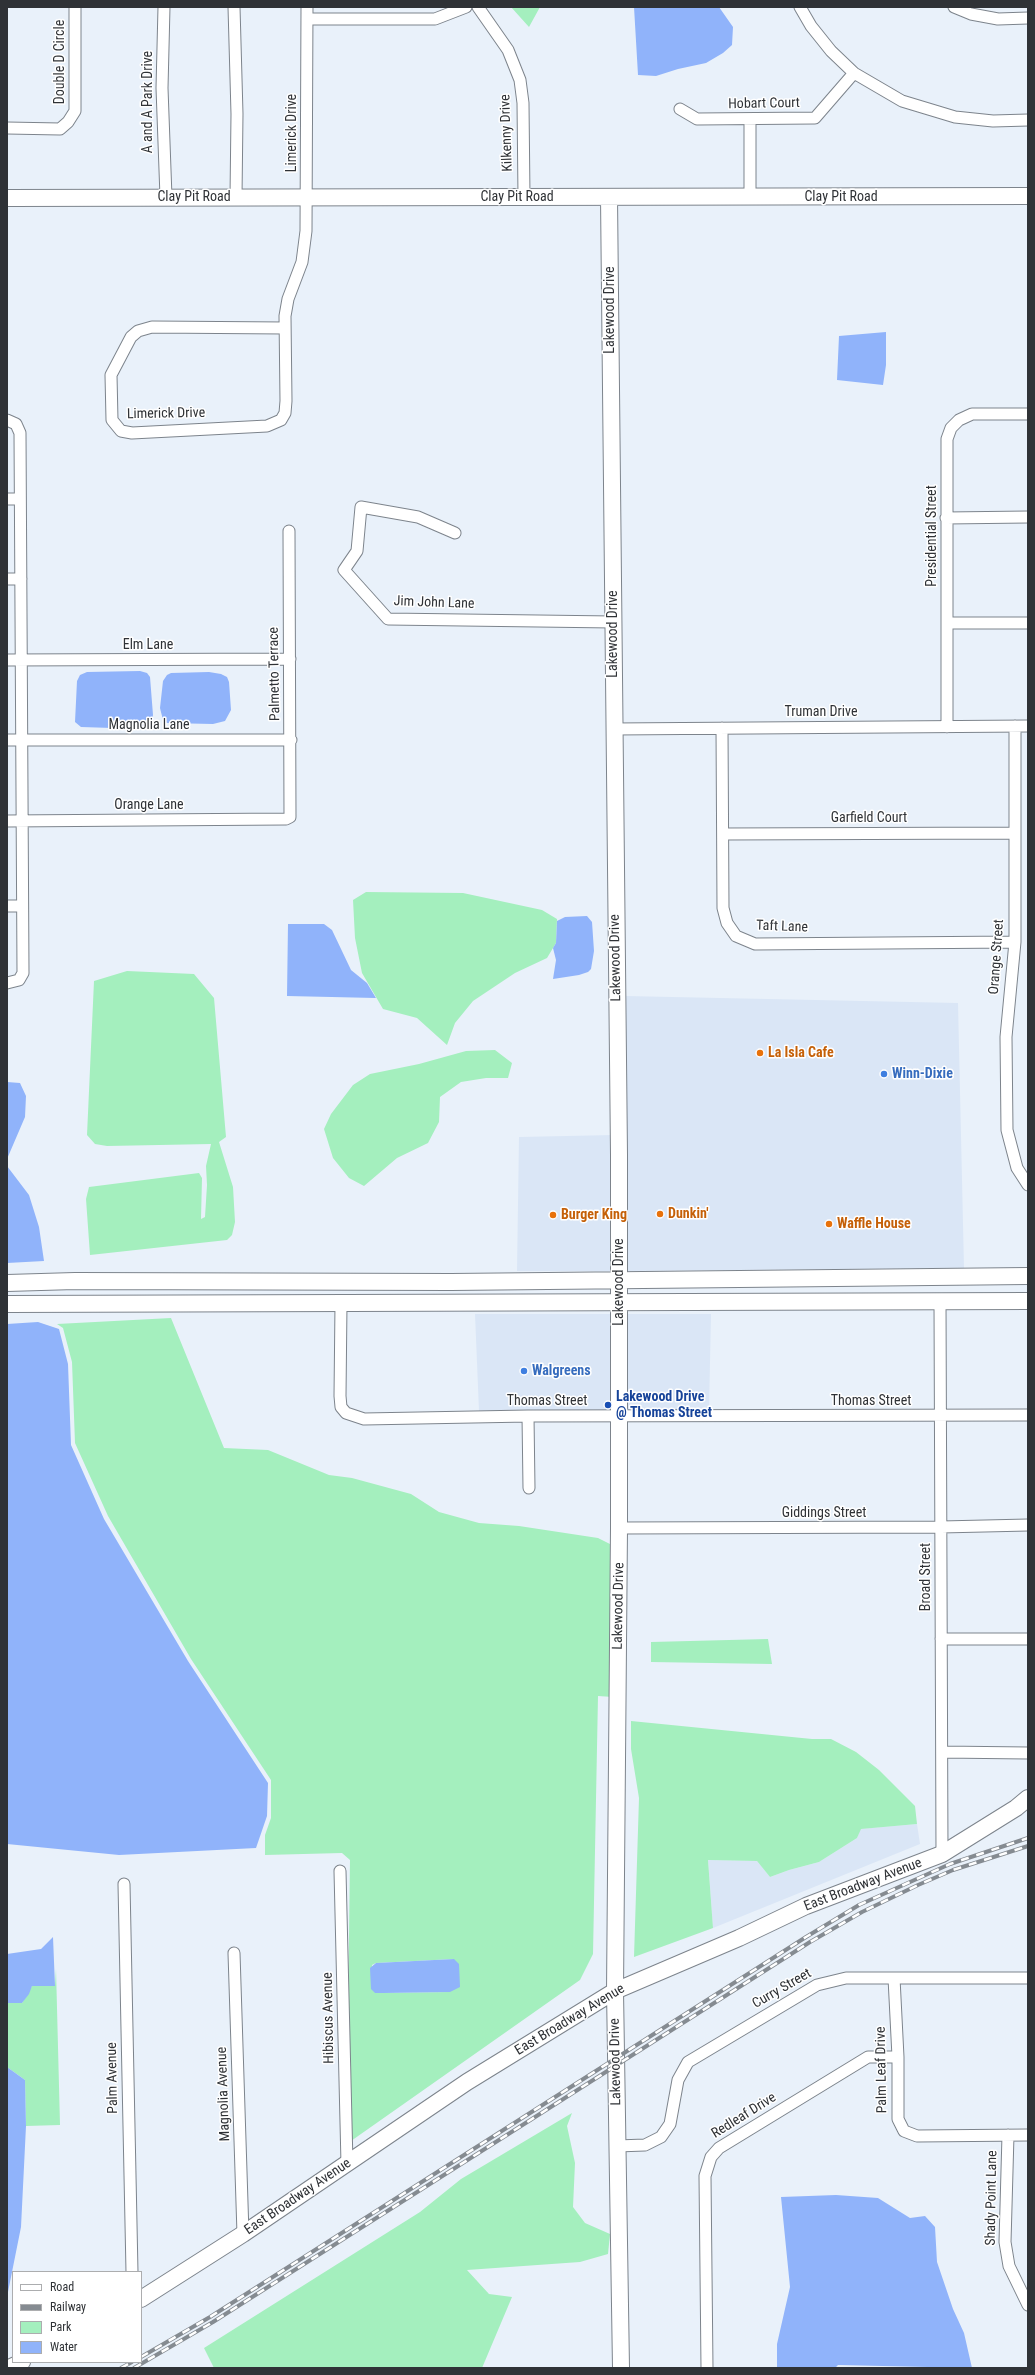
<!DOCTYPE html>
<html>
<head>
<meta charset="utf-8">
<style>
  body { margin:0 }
  #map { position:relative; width:1035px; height:2375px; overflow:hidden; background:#e9f1fa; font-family:"Roboto Condensed",sans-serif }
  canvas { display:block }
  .frame { position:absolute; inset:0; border:8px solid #2f3236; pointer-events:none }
  .legend { position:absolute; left:12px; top:2271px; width:130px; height:92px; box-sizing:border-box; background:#fff; border:1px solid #acadaf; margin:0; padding:5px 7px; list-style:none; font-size:12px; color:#2f3236 }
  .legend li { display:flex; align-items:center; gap:8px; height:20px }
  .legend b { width:20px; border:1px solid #acadaf }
</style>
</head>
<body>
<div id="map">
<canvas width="1035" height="2375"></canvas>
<div class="frame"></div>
<ul class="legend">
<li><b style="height:5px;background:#fff"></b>Road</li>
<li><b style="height:5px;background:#858b91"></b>Railway</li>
<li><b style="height:11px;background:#a4efbe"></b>Park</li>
<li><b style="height:11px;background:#90b3fa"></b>Water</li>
</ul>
</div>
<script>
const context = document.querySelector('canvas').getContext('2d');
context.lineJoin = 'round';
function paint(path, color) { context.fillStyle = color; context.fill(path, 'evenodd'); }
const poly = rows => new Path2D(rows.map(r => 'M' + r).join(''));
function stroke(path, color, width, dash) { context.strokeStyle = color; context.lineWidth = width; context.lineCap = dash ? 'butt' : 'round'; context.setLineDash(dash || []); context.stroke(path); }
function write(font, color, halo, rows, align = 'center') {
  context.font = font + ' "Roboto Condensed",sans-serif'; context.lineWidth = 3; context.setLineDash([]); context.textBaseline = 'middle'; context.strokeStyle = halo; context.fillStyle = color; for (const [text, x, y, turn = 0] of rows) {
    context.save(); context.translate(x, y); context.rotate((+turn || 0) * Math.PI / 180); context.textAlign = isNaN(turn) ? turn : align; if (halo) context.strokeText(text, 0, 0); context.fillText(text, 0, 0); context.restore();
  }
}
const built = poly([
  [625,996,958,1003,964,1268,624,1271],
  [614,1135,615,1271,517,1271,519,1137],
  [475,1314,615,1314,615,1412,479,1411],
  [624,1314,711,1314,709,1411,624,1412],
  [917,1824,920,1844,713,1928,708,1860,757,1861,770,1877,789,1870,819,1862,857,1838,860,1829]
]);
const green = poly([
  [511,7,540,7,529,27],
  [366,892,463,893,542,910,557,919,556,943,547,958,515,973,473,1001,455,1023,447,1045,417,1018,383,1009,362,973,355,938,353,900],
  [127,971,194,974,214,998,226,1137,219,1142,233,1187,235,1222,232,1235,227,1240,90,1255,86,1199,89,1187,199,1173,202,1178,201,1219,205,1217,207,1185,206,1166,211,1144,107,1146,95,1144,87,1135,94,981],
  [495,1050,512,1063,508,1078,486,1078,461,1082,440,1097,439,1122,428,1143,397,1158,364,1186,349,1178,333,1158,324,1129,331,1114,353,1085,370,1074,419,1064,466,1051],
  [171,1318,224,1448,268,1450,329,1475,352,1478,411,1494,439,1512,479,1523,519,1526,598,1538,612,1545,613,1697,598,1696,593,1954,580,1980,351,2141,348,2015,350,1860,342,1853,265,1855,265,1835,271,1818,271,1780,191,1659,108,1516,75,1443,72,1362,63,1328,57,1324],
  [454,1959,450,1992,375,1993,372,1965,376,1963],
  [768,1639,772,1664,651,1662,651,1642],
  [631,1721,812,1739,831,1739,856,1752,879,1770,915,1806,917,1824,861,1829,857,1838,819,1862,789,1870,770,1877,757,1861,708,1860,713,1928,634,1957,639,1798,631,1749],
  [56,1969,60,2125,26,2126,25,2080,7,2067,7,2003,22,2003,32,1986,55,1986],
  [572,2113,567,2126,575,2163,573,2207,585,2223,610,2234,608,2254,580,2262,467,2270,489,2294,512,2297,482,2368,214,2368,204,2348,420,2212,461,2179]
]);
const water = poly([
  [634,7,719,7,733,27,732,45,723,53,706,63,678,69,656,76,638,75],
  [886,332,886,365,883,385,837,380,839,336],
  [140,671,147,673,150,677,153,715,150,726,144,729,81,727,75,722,77,681,80,675,87,672],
  [209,672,221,674,227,677,229,682,231,710,225,721,213,724,167,723,163,720,160,708,163,681,167,675,171,673],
  [587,916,592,922,594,951,591,969,588,972,579,975,553,979,556,960,553,948,556,943,557,921,565,917],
  [288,924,324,924,332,930,351,970,367,983,376,998,287,996],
  [7,1082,20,1083,26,1096,25,1117,7,1159],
  [7,1166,29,1195,39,1227,44,1261,7,1263],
  [38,1322,59,1329,68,1364,71,1445,104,1519,188,1661,268,1783,267,1816,256,1848,119,1855,7,1844,7,1324],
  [53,1937,55,1986,32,1986,29,1994,22,2003,7,2003,7,1954,41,1949],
  [454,1959,459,1964,460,1987,450,1992,384,1993,375,1993,371,1989,370,1968,376,1963],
  [7,2067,25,2080,26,2126,21,2227,7,2297],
  [836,2195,878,2198,910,2218,925,2216,935,2227,937,2262,953,2309,964,2333,972,2368,838,2365,835,2368,777,2368,777,2344,790,2287,781,2197]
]);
const street = poly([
  [164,7,162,88,166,197],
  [234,7,237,114,236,197],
  [478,7,508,50,520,80,523,103,524,197],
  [800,7,811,26,831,51,854,73,902,101,955,117,993,121,1028,120],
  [954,7,971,14,998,19,1028,18],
  [307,19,435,19,466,7],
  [680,109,697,119,815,118,854,73],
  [7,128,60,129,68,122,75,111,75,7],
  [750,197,750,120],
  [285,328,152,327,138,331,131,337,111,375,112,420,121,431,132,433,267,426,281,420,285,413,286,401,285,316,288,299,302,262,306,231,307,7],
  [7,420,16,424,20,433,23,973,19,980,7,983],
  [7,499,20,499],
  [946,518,1028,517],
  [455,533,418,517,361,507,357,551,344,570,388,619,613,622],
  [7,579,21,579],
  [947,623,1028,623],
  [7,660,290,659],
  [1015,726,1015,942,1006,1037,1007,1130,1017,1168,1028,1185],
  [947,727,947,439,951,428,959,420,972,414,1028,414],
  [722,728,723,908,727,923,736,936,755,944,1015,942],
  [614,729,1028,726],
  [7,740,291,740],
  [7,821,286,819,290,817,289,531],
  [723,834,1015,833],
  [7,906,22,906],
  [940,1301,942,1854],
  [341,1304,340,1396,341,1407,346,1413,364,1419,528,1416,1028,1415],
  [528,1416,529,1488],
  [619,1528,941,1527,1028,1525],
  [941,1639,1028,1639],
  [942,1752,1028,1753],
  [340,1871,347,2164],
  [124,1884,132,2272],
  [234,1953,243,2234],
  [894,1978,898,2057,898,2119,904,2131,917,2136,1028,2135],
  [1008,2135,1005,2242,1009,2266,1028,2305],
  [617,2146,645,2145,661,2137,670,2124,678,2080,688,2062,817,1985,846,1978,1028,1978],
  [707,2368,705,2176,711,2157,719,2148,868,2057,898,2057]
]);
const secondary = poly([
  [609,197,619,1154,619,1528,615,1991,621,2368],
  [7,198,1028,196],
  [7,1283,75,1281,451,1282,1028,1276],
  [7,1304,1028,1301],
  [141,2299,243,2234,467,2082,615,1991,739,1938,806,1906,942,1854,1016,1808,1028,1798],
  [9,2368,22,2362]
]);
const rail = poly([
  [141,2357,210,2317,806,1937,859,1905,950,1864,1028,1838],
  [121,2368,132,2362],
  [134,2368,213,2322,810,1942,862,1912,918,1885,953,1870,1028,1846]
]);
const markers = [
  [760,1053,4,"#e8710a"],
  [884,1074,4,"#3f7fe0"],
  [660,1214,4,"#e8710a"],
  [553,1215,4,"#e8710a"],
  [829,1224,4,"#e8710a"],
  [524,1371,4,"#3f7fe0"],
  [608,1405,4,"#1a4fb4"]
];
const streetNames = [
  ["Double D Circle",60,62,-90],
  ["A and A Park Drive",148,102,-90],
  ["Hobart Court",764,104,-1],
  ["Limerick Drive",292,133,-90],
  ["Kilkenny Drive",507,133,-92],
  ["Clay Pit Road",194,197],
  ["Clay Pit Road",517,197],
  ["Clay Pit Road",841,197],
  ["Lakewood Drive",610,310,-90],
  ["Limerick Drive",166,414,-1],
  ["Presidential Street",932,536,-90],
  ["Jim John Lane",434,603,2],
  ["Lakewood Drive",613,634,-90],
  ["Elm Lane",148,645],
  ["Palmetto Terrace",275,674,-91],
  ["Truman Drive",821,712],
  ["Magnolia Lane",149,725],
  ["Orange Lane",149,805],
  ["Garfield Court",869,818],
  ["Taft Lane",782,927,2],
  ["Orange Street",997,957,-86],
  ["Lakewood Drive",616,958,-91],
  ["Lakewood Drive",619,1282,-90],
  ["Thomas Street",547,1401],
  ["Thomas Street",871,1401],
  ["Giddings Street",824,1513],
  ["Broad Street",926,1577,-90],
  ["Lakewood Drive",619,1606,-89],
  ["East Broadway Avenue",863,1885,-21],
  ["Curry Street",782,1989,-30],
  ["Hibiscus Avenue",329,2018,-91],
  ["East Broadway Avenue",570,2020,-31],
  ["Lakewood Drive",616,2062,-91],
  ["Palm Leaf Drive",882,2070,-91],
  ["Palm Avenue",113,2078,-91],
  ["Magnolia Avenue",224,2094,-92],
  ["Redleaf Drive",744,2116,-32],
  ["East Broadway Avenue",298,2197,-34],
  ["Shady Point Lane",992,2198,-89]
];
const foodNames = [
  ["La Isla Cafe",768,1053],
  ["Dunkin'",668,1214],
  ["Burger King",561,1215],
  ["Waffle House",837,1224]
];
const shopNames = [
  ["Winn-Dixie",892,1074],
  ["Walgreens",532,1371]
];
const transitNames = [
  ["Lakewood Drive",616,1397],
  ["@ Thomas Street",616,1413]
];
paint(built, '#dae6f6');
paint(green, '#a4efbe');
paint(water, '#90b3fa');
stroke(street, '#7d848c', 13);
stroke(secondary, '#7d848c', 18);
stroke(street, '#fff', 11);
stroke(secondary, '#fff', 16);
stroke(rail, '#858b91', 4);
stroke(rail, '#fff', 2.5, [8]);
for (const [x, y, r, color] of markers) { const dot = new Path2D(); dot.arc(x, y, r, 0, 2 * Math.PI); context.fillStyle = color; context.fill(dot); stroke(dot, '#fff', 1.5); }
write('14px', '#2f3236', '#fff', streetNames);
write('bold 14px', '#c56008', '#fff', foodNames, 'left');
write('bold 14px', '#366cbe', '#fff', shopNames, 'left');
write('bold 14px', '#164399', '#fff', transitNames, 'left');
</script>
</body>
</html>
